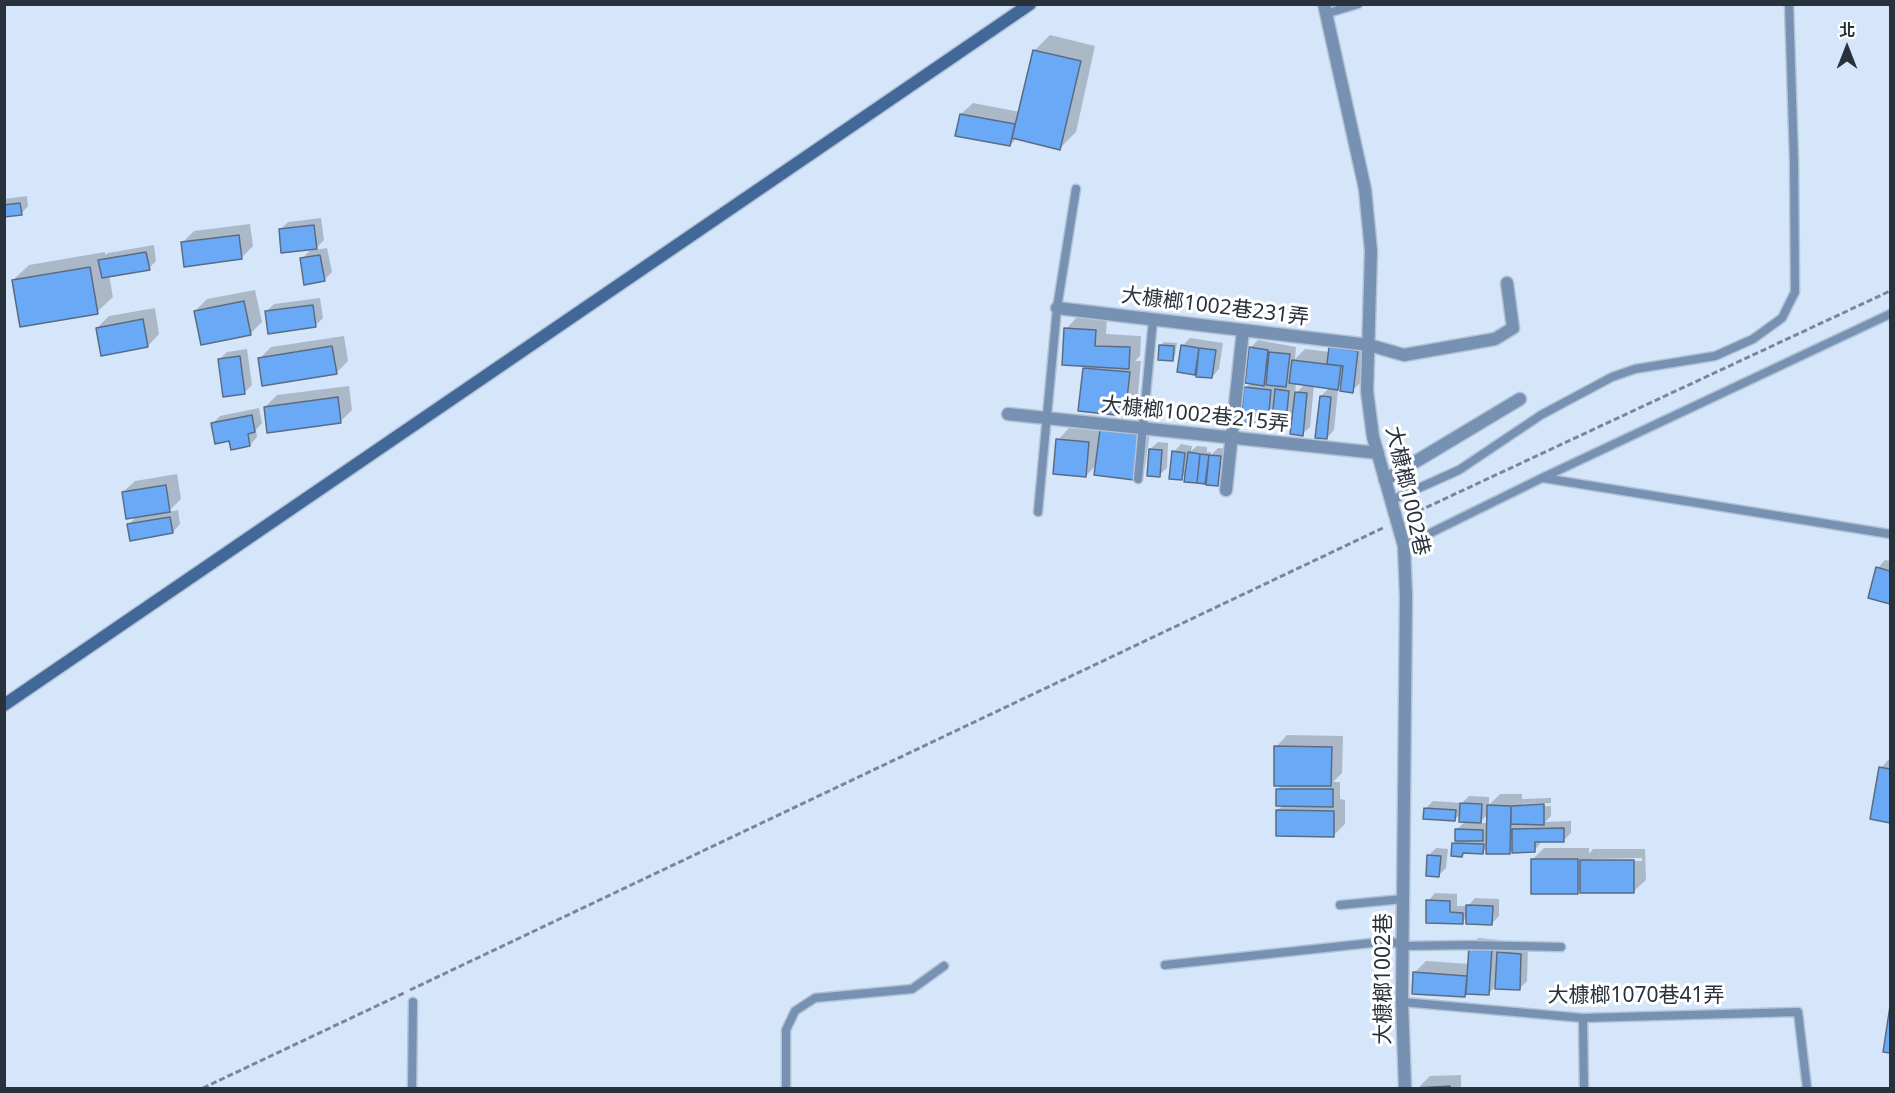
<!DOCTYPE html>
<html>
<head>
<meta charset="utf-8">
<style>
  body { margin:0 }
  #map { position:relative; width:1895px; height:1093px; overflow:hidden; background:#d5e6fb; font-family:"Noto Sans","Noto Sans TC",sans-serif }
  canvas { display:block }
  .frame { position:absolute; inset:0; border:6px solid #29313b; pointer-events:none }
  .north { position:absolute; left:1817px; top:18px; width:60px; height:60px; -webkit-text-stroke:4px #fff; paint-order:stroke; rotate:0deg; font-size:16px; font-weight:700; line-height:24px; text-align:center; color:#29313b }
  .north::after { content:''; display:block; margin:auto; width:21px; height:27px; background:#29313b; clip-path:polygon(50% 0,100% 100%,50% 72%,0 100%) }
</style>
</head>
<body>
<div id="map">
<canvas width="1895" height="1093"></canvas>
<div class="frame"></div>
<div class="north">北</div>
</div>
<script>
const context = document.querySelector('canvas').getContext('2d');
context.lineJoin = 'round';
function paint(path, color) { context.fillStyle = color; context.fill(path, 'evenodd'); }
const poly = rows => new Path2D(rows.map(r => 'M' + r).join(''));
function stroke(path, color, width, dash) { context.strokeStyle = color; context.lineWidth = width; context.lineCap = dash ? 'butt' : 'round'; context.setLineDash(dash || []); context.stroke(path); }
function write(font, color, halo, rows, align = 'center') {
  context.font = font + ' "Noto Sans","Noto Sans TC",sans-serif'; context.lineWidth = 6; context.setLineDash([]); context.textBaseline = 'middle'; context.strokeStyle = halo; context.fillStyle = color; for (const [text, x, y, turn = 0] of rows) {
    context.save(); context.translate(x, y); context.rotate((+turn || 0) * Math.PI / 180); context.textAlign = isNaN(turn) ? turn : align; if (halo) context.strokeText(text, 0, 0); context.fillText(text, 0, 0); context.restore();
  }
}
const shadow = poly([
  [1050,35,1095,46,1076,132,1060,148,1017,138,1010,145,961,114,973,103,1020,112,1034,51],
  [27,196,28,206,21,214,4,216,4,199],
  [321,218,324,240,314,250,327,248,332,272,324,280,302,259,312,248,280,230,288,222],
  [250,224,253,246,241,258,182,243,194,231],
  [154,245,156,261,149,268,109,275,113,297,97,312,13,280,29,265,105,252,105,255,108,253],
  [255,290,262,322,250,334,195,311,207,299],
  [320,298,323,318,315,326,266,312,274,304],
  [155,308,159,334,148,346,97,328,109,316],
  [1077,317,1107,319,1106,334,1141,336,1140,356,1135,361,1141,361,1137,403,1125,415,1085,368,1087,365,1066,329],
  [344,336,348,361,336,373,259,359,271,347],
  [1190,338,1223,343,1219,369,1212,377,1179,371,1182,346],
  [1258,340,1296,347,1295,359,1305,349,1330,352,1330,348,1338,341,1365,344,1360,383,1352,391,1342,383,1336,389,1338,390,1334,430,1327,438,1321,396,1330,387,1314,385,1310,427,1302,434,1294,411,1286,419,1272,418,1267,423,1245,388,1251,383,1250,348],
  [1296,383,1305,384,1295,394],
  [1164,342,1177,343,1175,356,1172,359,1161,345],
  [247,349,252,385,245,392,219,360,227,352],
  [349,386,352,410,340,422,265,407,277,395],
  [259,408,262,423,256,430,257,437,250,445,230,440,213,423,220,416],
  [1113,419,1151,424,1145,467,1133,478,1097,464,1086,476,1058,440,1069,428,1101,431],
  [1158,442,1168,443,1167,468,1159,475,1150,449],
  [1181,444,1192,446,1191,451,1197,446,1207,447,1207,452,1211,452,1211,455,1218,448,1228,449,1225,477,1218,484,1208,479,1204,483,1187,473,1181,478,1174,452],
  [177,474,181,499,168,512,178,510,180,524,173,532,128,525,138,515,123,492,135,481],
  [1885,560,1890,561,1890,602,1870,597,1878,568],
  [1287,735,1343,736,1342,773,1333,782,1340,782,1340,799,1345,800,1345,824,1333,836,1278,810,1284,804,1278,789,1283,784,1276,747],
  [1890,758,1890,821,1871,818,1881,768],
  [1500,794,1522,794,1522,799,1551,798,1551,803,1522,804,1522,807,1551,806,1551,816,1545,822,1571,821,1571,833,1563,841,1542,841,1534,851,1514,848,1509,853,1488,847,1483,852,1466,851,1462,855,1453,844,1456,841,1456,830,1466,821,1461,813,1455,820,1425,809,1433,801,1462,803,1469,796,1489,797,1489,805],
  [1488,814,1488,823,1479,823],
  [1436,848,1448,849,1446,868,1439,875,1428,856],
  [1544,848,1589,848,1589,854,1593,849,1645,849,1646,880,1634,891,1582,888,1577,892,1533,859],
  [1642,858,1642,861,1591,862,1591,859],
  [1435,893,1457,894,1457,906,1468,906,1475,898,1499,899,1499,916,1492,923,1467,917,1462,922,1428,901],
  [1478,938,1499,940,1498,954,1506,945,1528,947,1527,981,1519,989,1497,985,1488,994,1468,992,1465,996,1414,973,1426,961,1470,964,1471,946],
  [1461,1075,1461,1088,1418,1088,1430,1076]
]);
const building = poly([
  [1033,50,1081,61,1060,150,1012,138,1033,50],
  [960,114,1015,124,1010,146,955,136,960,114],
  [20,203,22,215,4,217,4,205,20,203],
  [314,225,317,249,281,253,279,229,314,225],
  [239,235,242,259,184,267,181,242,239,235],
  [146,252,150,270,102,278,98,260,146,252],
  [320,255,325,281,304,285,300,258,320,255],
  [90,267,98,314,20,327,12,280,90,267],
  [244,301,251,335,201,345,194,311,244,301],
  [313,305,316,327,268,334,265,311,313,305],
  [143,319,148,347,101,356,96,328,143,319],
  [1064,328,1096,330,1095,346,1130,347,1129,369,1062,365,1064,328],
  [1159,345,1174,346,1173,361,1158,360,1159,345],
  [1181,345,1199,348,1195,375,1177,372,1181,345],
  [332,346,337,374,262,386,258,358,332,346],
  [1249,347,1268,350,1264,386,1245,383,1249,347],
  [1329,347,1358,351,1353,393,1340,391,1343,366,1327,364,1329,347],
  [1199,348,1216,350,1212,378,1196,377,1199,348],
  [1269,352,1290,354,1286,387,1266,385,1269,352],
  [240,356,245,394,223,397,218,359,240,356],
  [1292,360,1341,366,1338,390,1289,383,1292,360],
  [1083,368,1130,372,1125,416,1078,411,1083,368],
  [1244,387,1271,390,1268,424,1241,422,1244,387],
  [1275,389,1289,391,1286,421,1272,419,1275,389],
  [1295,392,1307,393,1303,436,1290,434,1295,392],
  [1320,396,1331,397,1327,439,1315,438,1320,396],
  [338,397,341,423,267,433,264,407,338,397],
  [252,415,255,432,248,434,250,446,231,450,229,441,215,444,211,423,252,415],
  [1100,430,1140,435,1134,480,1094,475,1100,430],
  [1056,439,1089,442,1086,477,1053,474,1056,439],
  [1149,449,1162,450,1160,477,1147,476,1149,449],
  [1172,451,1185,453,1182,480,1169,479,1172,451],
  [1188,452,1200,454,1197,483,1184,482,1188,452],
  [1200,454,1209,455,1205,484,1197,483,1200,454],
  [1209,455,1221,456,1218,486,1206,485,1209,455],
  [166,485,170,512,126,519,122,492,166,485],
  [170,517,173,533,130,541,127,524,170,517],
  [1876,567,1890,571,1890,604,1868,598,1876,567],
  [1274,746,1332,747,1331,786,1274,786,1274,746],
  [1879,767,1890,769,1890,823,1870,819,1879,767],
  [1276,789,1333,789,1333,807,1276,806,1276,789],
  [1460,803,1482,804,1481,823,1459,822,1460,803],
  [1544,804,1544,825,1511,824,1511,806,1544,804],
  [1487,805,1511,806,1510,854,1486,854,1487,805],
  [1424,808,1456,810,1455,821,1423,819,1424,808],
  [1276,810,1334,811,1334,837,1276,836,1276,810],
  [1564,828,1564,842,1535,842,1535,852,1512,853,1512,829,1564,828],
  [1455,829,1483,830,1483,841,1455,841,1455,829],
  [1452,843,1484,844,1483,854,1463,853,1462,857,1451,856,1452,843],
  [1427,855,1441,856,1439,877,1426,876,1427,855],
  [1531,859,1578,859,1578,894,1531,894,1531,859],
  [1580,860,1634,860,1634,893,1580,893,1580,860],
  [1426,900,1450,901,1450,912,1463,913,1463,924,1426,923,1426,900],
  [1466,905,1493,906,1492,925,1466,924,1466,905],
  [1469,945,1492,947,1489,995,1466,994,1469,945],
  [1497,952,1521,954,1520,990,1495,989,1497,952],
  [1413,972,1467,976,1465,997,1412,994,1413,972],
  [1890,1006,1890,1053,1883,1052,1890,1006],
  [1450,1086,1450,1088,1416,1088,1450,1086]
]);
const path = poly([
  [1410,515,1890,291],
  [410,990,1385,527],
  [203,1088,404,993]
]);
const service = poly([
  [1325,14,1358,4],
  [1543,478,1890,534],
  [1138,479,1153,320],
  [1390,501,1459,470,1541,415,1612,377,1635,369,1715,356,1753,339,1782,318,1795,292,1794,161,1789,4],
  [1038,512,1057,308,1076,189],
  [1404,546,1542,478,1890,314],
  [1340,905,1403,899],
  [1165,965,1390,941,1403,946,1469,945,1561,947],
  [1402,1002,1583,1018,1798,1012,1807,1088],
  [1583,1018,1584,1088],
  [412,1088,413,1002],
  [786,1088,786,1030,795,1011,815,998,912,989,944,966]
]);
const minor = poly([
  [1057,308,1369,345,1404,355,1495,339,1513,328,1507,283],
  [1008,414,1378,453],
  [1385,480,1520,399],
  [1226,490,1243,330]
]);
const tertiary = poly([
  [1324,4,1365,189,1371,251,1367,391,1373,437,1404,546,1406,597,1402,1002,1405,1088]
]);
const secondary = poly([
  [4,705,1030,4]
]);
const streetNames = [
  ["大槺榔1002巷231弄",1215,307,7],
  ["大槺榔1002巷215弄",1195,415,6],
  ["大槺榔1002巷",1407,491,77],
  ["大槺榔1002巷",1384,979,-90],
  ["大槺榔1070巷41弄",1636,996]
];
paint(shadow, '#0003');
paint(building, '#6aa9f5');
stroke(building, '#5a6c83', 1.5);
stroke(service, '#b3c2d5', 11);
stroke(minor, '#b3c2d5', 15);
stroke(tertiary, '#b3c2d5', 15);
stroke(secondary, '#b3c2d5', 15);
stroke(path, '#7a8796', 3, [6, 3]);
stroke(service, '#7791b2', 8);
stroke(minor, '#7791b2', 12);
stroke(tertiary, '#7791b2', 12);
stroke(secondary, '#416898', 12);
write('21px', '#29313b', '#fff', streetNames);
</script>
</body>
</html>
